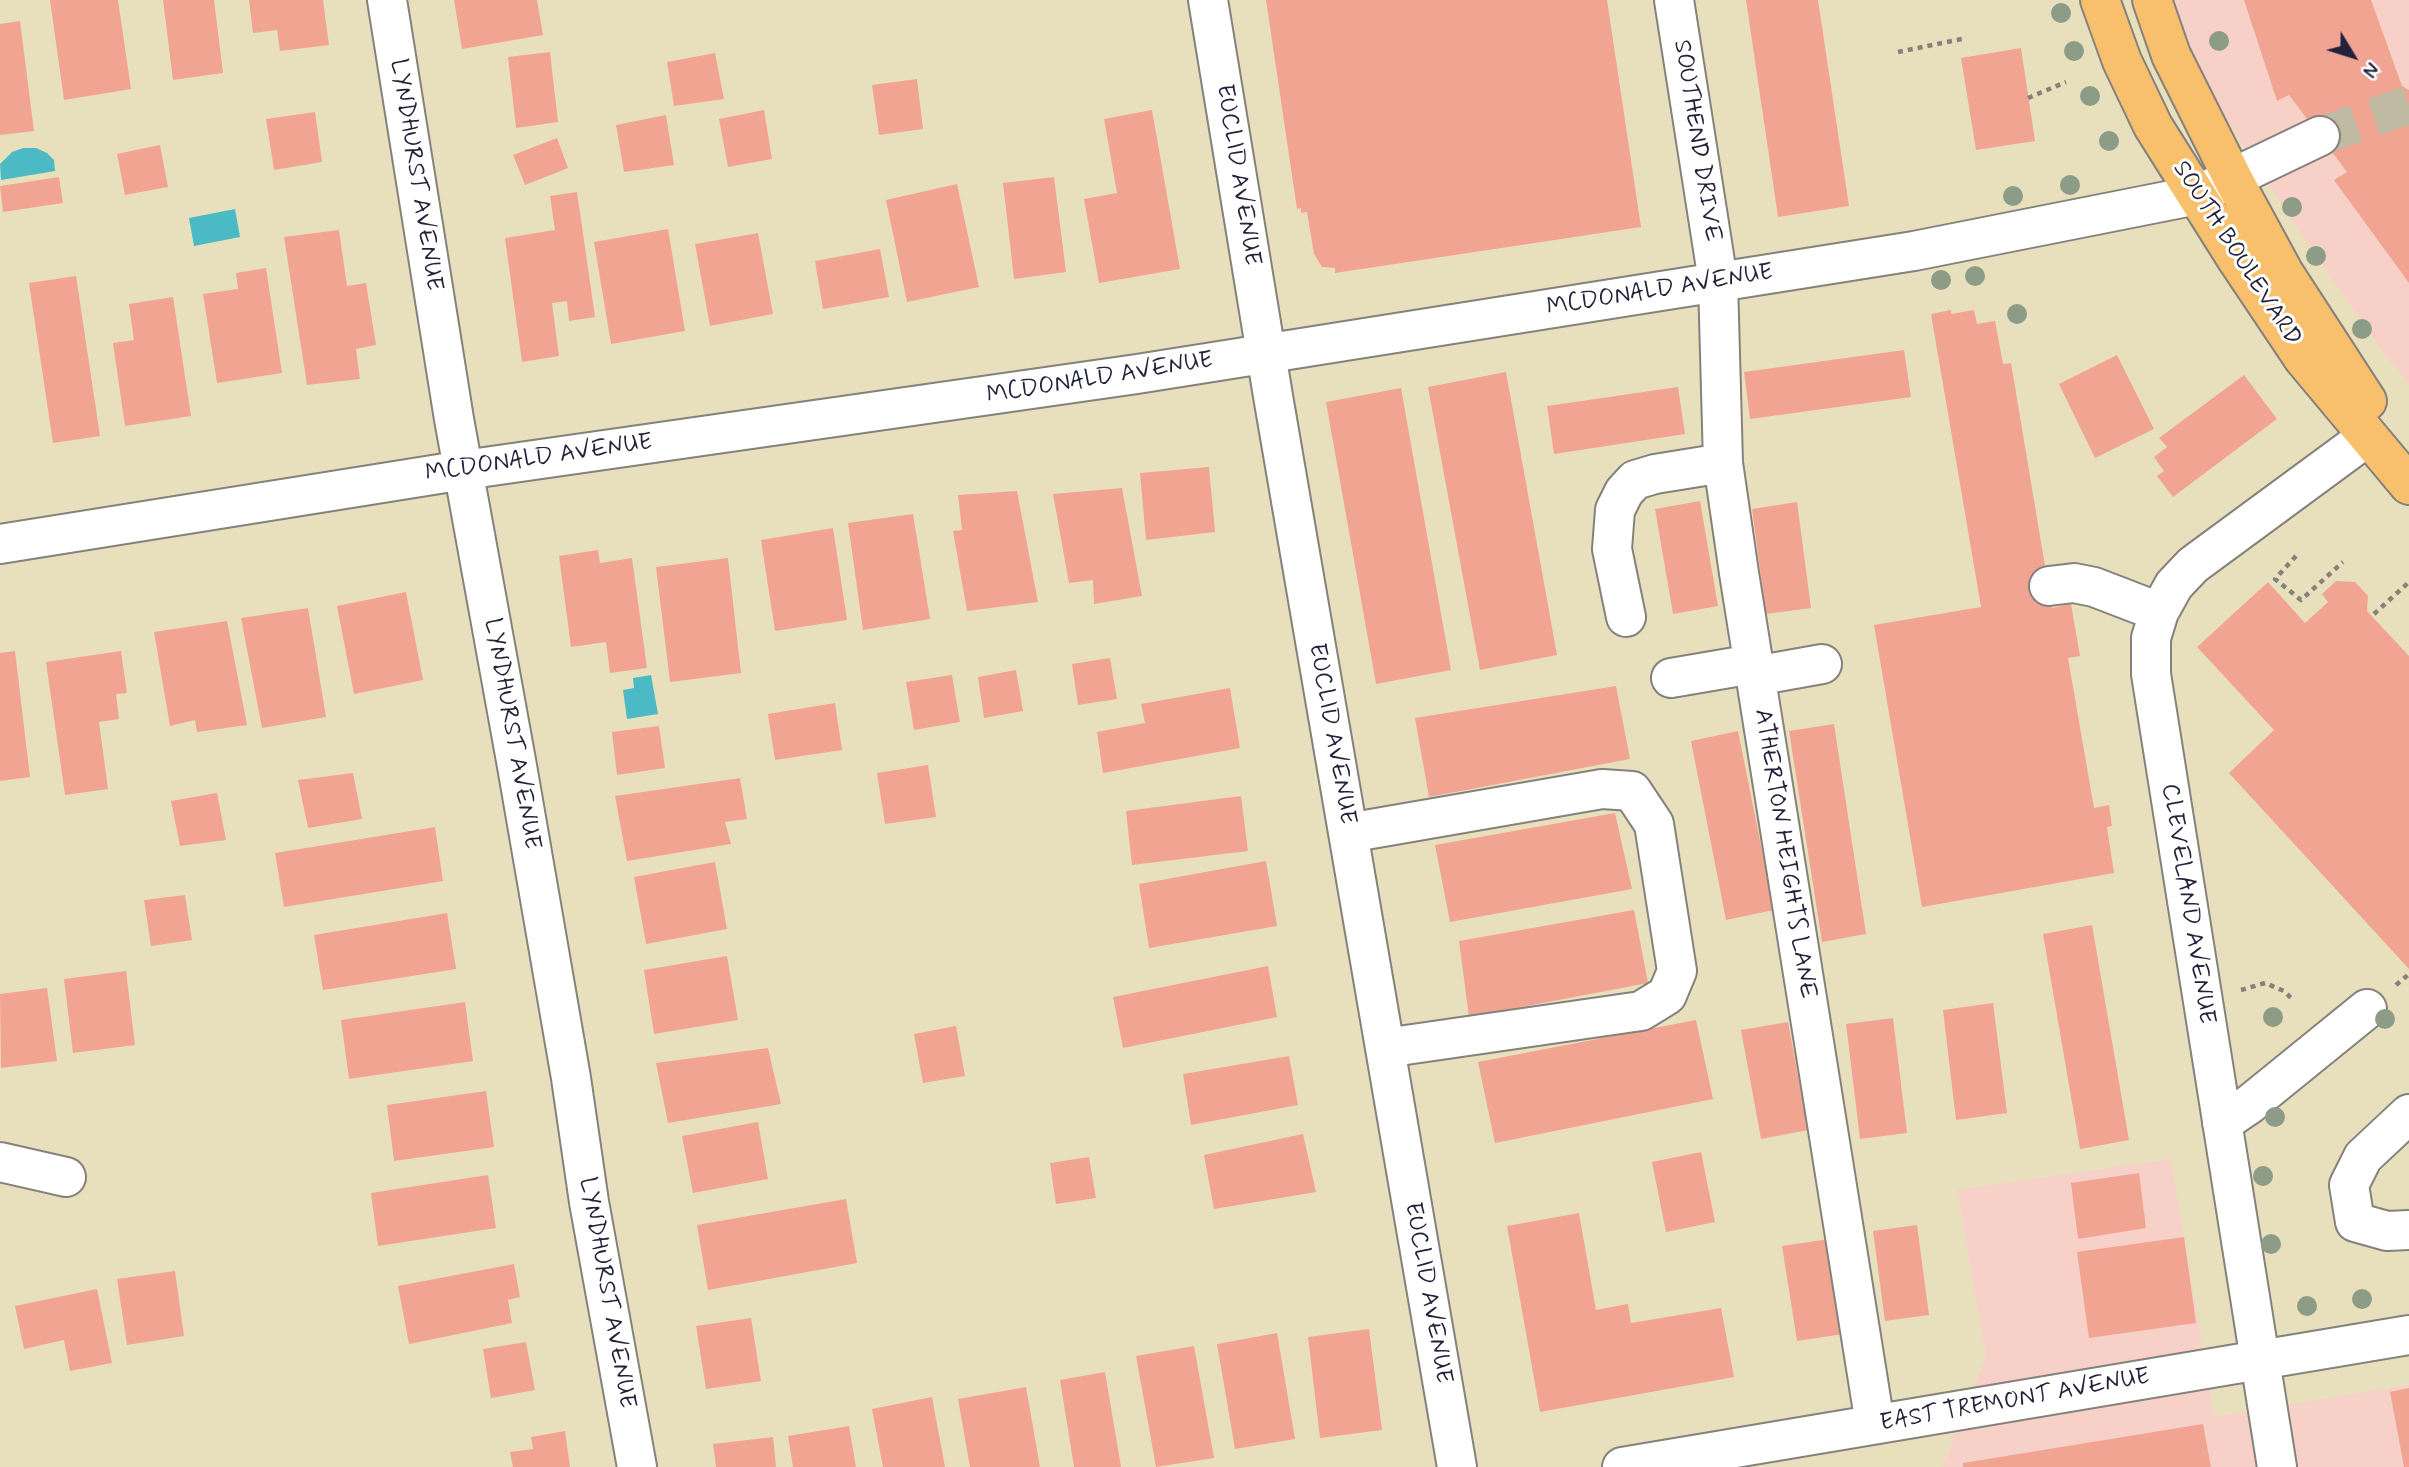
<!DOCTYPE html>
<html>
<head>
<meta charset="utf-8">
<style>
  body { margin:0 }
  #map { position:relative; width:2409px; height:1467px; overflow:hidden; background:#e8e0bc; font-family:Mynerve,sans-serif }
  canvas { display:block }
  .north { position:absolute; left:2318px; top:21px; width:70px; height:70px; -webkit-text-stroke:5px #fff; paint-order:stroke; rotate:128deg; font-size:19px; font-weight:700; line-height:28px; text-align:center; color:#22223b }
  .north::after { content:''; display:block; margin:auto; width:24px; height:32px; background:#22223b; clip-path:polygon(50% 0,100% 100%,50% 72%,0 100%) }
</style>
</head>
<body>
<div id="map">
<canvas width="2409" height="1467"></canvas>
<div class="north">N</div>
</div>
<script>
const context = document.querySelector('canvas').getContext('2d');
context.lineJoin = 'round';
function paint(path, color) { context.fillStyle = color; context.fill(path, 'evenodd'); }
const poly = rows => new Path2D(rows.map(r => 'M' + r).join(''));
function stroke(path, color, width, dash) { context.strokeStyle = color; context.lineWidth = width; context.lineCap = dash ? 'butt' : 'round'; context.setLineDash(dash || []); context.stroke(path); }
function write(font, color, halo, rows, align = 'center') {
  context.font = font + ' Mynerve,sans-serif'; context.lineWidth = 6; context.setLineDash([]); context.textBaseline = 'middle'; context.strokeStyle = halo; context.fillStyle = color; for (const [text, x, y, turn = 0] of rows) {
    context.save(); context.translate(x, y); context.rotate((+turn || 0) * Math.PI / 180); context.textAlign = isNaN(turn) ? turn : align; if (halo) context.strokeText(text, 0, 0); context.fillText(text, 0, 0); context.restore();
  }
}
const built = poly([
  [2163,0,2409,0,2409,384,2391,363,2311,249,2189,63],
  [2171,1159,2214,1417,2409,1385,2409,1467,1943,1467,1986,1356,1957,1190]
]);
const water = poly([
  [23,148,36,148,47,153,54,160,55,171,1,180,0,164,12,152],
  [235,209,240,237,194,246,189,218],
  [651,675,658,714,627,719,623,690,634,688,633,678]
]);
const building = poly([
  [50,0,118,0,131,89,64,100],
  [163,0,214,0,223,73,173,80],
  [249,0,323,0,329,45,280,51,277,30,253,33],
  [454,0,537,0,543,35,462,49],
  [1266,0,1607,0,1641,227,1335,273,1335,268,1322,267,1314,254,1307,212,1301,213,1301,208,1297,209],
  [1746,0,1818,0,1849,206,1778,217],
  [2244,0,2371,0,2402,86,2409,90,2409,283,2334,180,2347,172,2289,95,2277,101],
  [20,21,34,131,0,135,0,24],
  [2021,48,2035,141,1976,150,1961,58],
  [550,52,558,122,516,128,508,57],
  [715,53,724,99,674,106,667,62],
  [917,79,923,129,879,135,872,85],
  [764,110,772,159,728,167,719,119],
  [1152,110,1180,269,1099,283,1084,199,1117,193,1104,119],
  [315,112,322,162,274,170,266,119],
  [666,115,674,165,624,172,616,125],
  [557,138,568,168,525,185,513,155],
  [160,145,168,187,125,195,117,154],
  [59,177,63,203,3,212,0,186],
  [1054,177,1066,272,1014,279,1003,183],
  [957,184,979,287,907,302,886,200],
  [577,192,595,317,569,321,567,301,552,303,559,356,522,362,505,238,555,230,550,196],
  [668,229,685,331,611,344,594,242],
  [339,230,347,286,366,283,376,345,356,349,360,379,307,385,284,237],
  [758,233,773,314,710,326,695,244],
  [880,249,889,297,823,309,815,261],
  [266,268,282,373,217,383,203,294,238,289,236,273],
  [76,276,100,436,53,443,29,283],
  [173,297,191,416,125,426,113,343,134,340,129,304],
  [1951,310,1951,314,1974,310,1977,324,1995,321,2003,364,2011,363,2052,608,2071,604,2080,656,2068,658,2094,808,2109,805,2112,826,2107,827,2114,873,1922,907,1874,625,1981,607,1931,314],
  [1904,350,1911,397,1750,419,1744,372],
  [2117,355,2154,429,2095,458,2059,384],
  [1506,372,1557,655,1480,670,1428,387],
  [2244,375,2277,419,2173,497,2157,476,2164,471,2154,457,2167,447,2159,438],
  [1678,387,1685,434,1554,454,1547,406],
  [1401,388,1451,670,1376,684,1326,402],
  [1209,467,1215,532,1146,540,1140,473],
  [1122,488,1142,596,1094,604,1093,580,1069,583,1053,494],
  [1017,491,1038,602,967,611,953,531,962,530,958,495],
  [1700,501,1718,606,1673,614,1655,509],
  [1797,502,1811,608,1766,614,1752,509],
  [913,514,930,619,863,630,848,523],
  [833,528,847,620,775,631,761,540],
  [598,550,600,563,632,558,647,668,610,673,606,642,571,647,559,556],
  [728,558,741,673,670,682,656,567],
  [2336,581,2355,582,2368,596,2367,611,2409,656,2409,969,2229,773,2274,730,2197,647,2268,582,2305,623,2328,602,2322,594],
  [406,592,423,680,354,694,337,606],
  [308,608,326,717,262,728,241,618],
  [227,621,247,725,197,732,195,720,170,726,154,632],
  [15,651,30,777,0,781,0,653],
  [121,651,127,693,116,694,119,719,99,722,108,789,65,795,46,662],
  [1110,658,1117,699,1078,705,1072,664],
  [1016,670,1023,711,984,718,978,677],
  [952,675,960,722,914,730,906,682],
  [1616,686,1630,759,1429,797,1415,718],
  [1230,688,1240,748,1103,773,1097,732,1145,723,1141,704],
  [835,703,842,750,775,760,768,714],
  [1834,724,1866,934,1822,942,1789,731],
  [659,726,665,768,617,775,612,732],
  [1738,731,1774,910,1726,920,1691,741],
  [928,765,936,817,885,824,877,773],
  [353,773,362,819,308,828,298,780],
  [740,778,747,819,725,822,731,844,627,861,615,796],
  [217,793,226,840,180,846,171,801],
  [1241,796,1248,851,1132,865,1126,811],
  [1615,813,1632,889,1450,922,1435,845],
  [435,827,443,881,284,907,275,853],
  [1266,861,1277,926,1149,948,1139,884],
  [715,862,727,929,646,944,634,877],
  [185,895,192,940,151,946,144,900],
  [1634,910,1648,983,1469,1017,1459,941],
  [447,913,456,969,323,990,314,935],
  [2092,925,2129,1140,2080,1149,2043,934],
  [727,956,738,1020,654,1034,644,970],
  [1268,966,1277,1017,1123,1048,1113,997],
  [126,971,135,1045,73,1053,64,979],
  [47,988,57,1061,1,1068,0,994],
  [465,1002,473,1061,349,1079,341,1020],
  [1993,1003,2007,1113,1956,1120,1943,1010],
  [1893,1018,1907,1133,1860,1139,1846,1024],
  [1696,1020,1713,1099,1495,1143,1478,1062],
  [1788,1022,1808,1130,1761,1139,1741,1030],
  [956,1026,965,1076,923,1083,914,1034],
  [768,1048,781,1104,668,1123,656,1063],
  [1289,1056,1298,1105,1191,1125,1183,1074],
  [486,1091,494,1147,394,1161,387,1105],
  [758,1122,768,1179,693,1193,682,1136],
  [1303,1134,1316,1192,1214,1209,1204,1155],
  [1701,1152,1715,1222,1666,1232,1652,1162],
  [1089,1157,1096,1198,1056,1204,1050,1163],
  [2139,1173,2146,1228,2078,1239,2071,1183],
  [488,1175,496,1228,378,1246,371,1193],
  [846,1199,857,1263,708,1290,697,1225],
  [1579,1213,1596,1310,1628,1304,1631,1323,1721,1308,1734,1377,1540,1412,1507,1226],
  [1917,1225,1929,1315,1885,1321,1873,1231],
  [2184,1237,2196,1323,2089,1338,2077,1252],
  [1829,1239,1843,1334,1797,1341,1782,1246],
  [514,1264,520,1297,508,1300,512,1323,409,1344,398,1286],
  [175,1271,184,1336,127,1345,117,1279],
  [97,1289,112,1363,70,1371,64,1340,24,1349,15,1306],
  [751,1318,761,1381,706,1389,696,1326],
  [1369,1329,1382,1430,1320,1438,1308,1337],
  [1277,1333,1295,1439,1235,1449,1217,1344],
  [526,1342,535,1390,491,1398,483,1349],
  [1194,1346,1214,1458,1156,1467,1136,1356],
  [1105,1372,1121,1467,1074,1467,1060,1380],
  [1026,1387,1040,1467,970,1467,958,1399],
  [2409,1388,2409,1467,2404,1467,2390,1392],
  [932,1397,945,1467,883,1467,872,1409],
  [2203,1424,2211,1467,1963,1467,1963,1463],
  [849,1426,856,1467,793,1467,788,1436],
  [565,1431,570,1467,513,1467,510,1452,533,1449,531,1437],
  [773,1437,776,1467,716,1467,713,1444]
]);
const minorTunnel = poly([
  [2320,136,2409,105]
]);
const path = poly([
  [1898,52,1962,39],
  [2028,98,2066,82],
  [2296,556,2275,579,2301,600,2343,562],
  [2374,614,2408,583],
  [2396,985,2408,975],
  [2241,990,2265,983,2284,991,2293,1000]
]);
const minor = poly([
  [387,0,454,419,517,766,571,1078,589,1202,637,1467],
  [1208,0,1273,396,1457,1467],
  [1674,0,1718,281,1723,463,1739,573,1875,1424],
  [0,544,464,470,1137,374,1914,251,2197,195,2320,136],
  [2049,586,2074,583,2094,587,2159,612],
  [1626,617,1612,549,1615,510,1624,492,1635,480,1655,474,1723,463],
  [1755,676,1822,664],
  [1671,678,1753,664],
  [1348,833,1602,789,1632,791,1654,824,1677,971,1667,995,1641,1011,1385,1048],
  [2409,1114,2363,1157,2349,1185,2355,1222,2387,1231,2409,1230],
  [2222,1123,2250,1104,2367,1009],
  [0,1162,66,1177],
  [1622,1467,2409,1335],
  [2277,1467,2151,674,2151,638,2159,612,2174,585,2193,565,2367,437]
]);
const major = poly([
  [2100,0,2122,61,2153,126,2236,258,2303,358,2409,485],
  [2152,0,2171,55,2233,179,2284,273,2367,401]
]);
const trees = [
  [2061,13],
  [2219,41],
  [2074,51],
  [2090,96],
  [2109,141],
  [2070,185],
  [2013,196],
  [2292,207],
  [2316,256],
  [1975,276],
  [1941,280],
  [2017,314],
  [2362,329],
  [2273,1017],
  [2385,1019],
  [2275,1117],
  [2263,1176],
  [2271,1244],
  [2362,1299],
  [2307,1306]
];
const streetNames = [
  ["SOUTHEND DRIVE",1696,141,81],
  ["LYNDHURST AVENUE",415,175,81],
  ["EUCLID AVENUE",1237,175,81],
  ["SOUTH BOULEVARD",2236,254,57],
  ["MCDONALD AVENUE",1660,291,-9],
  ["MCDONALD AVENUE",1100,379,-9],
  ["MCDONALD AVENUE",539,459,-8],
  ["LYNDHURST AVENUE",511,734,80],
  ["EUCLID AVENUE",1331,734,80],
  ["ATHERTON HEIGHTS LANE",1784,854,81],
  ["CLEVELAND AVENUE",2187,904,81],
  ["LYNDHURST AVENUE",606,1293,80],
  ["EUCLID AVENUE",1427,1293,80],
  ["EAST TREMONT AVENUE",2015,1401,-10]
];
paint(built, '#f7d1c8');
paint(water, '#4bbac4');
paint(building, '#f2a493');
stroke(minorTunnel, '#c0baa2', 38, [38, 19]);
stroke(minor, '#85817c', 42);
stroke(major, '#85817c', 42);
stroke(path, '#85817c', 4.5, [5, 5]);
stroke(minor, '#fff', 38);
stroke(major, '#f8bf6c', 38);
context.fillStyle = '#8d9c87';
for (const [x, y] of trees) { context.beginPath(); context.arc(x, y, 10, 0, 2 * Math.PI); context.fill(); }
write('24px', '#22223b', '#fff', streetNames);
</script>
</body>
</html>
